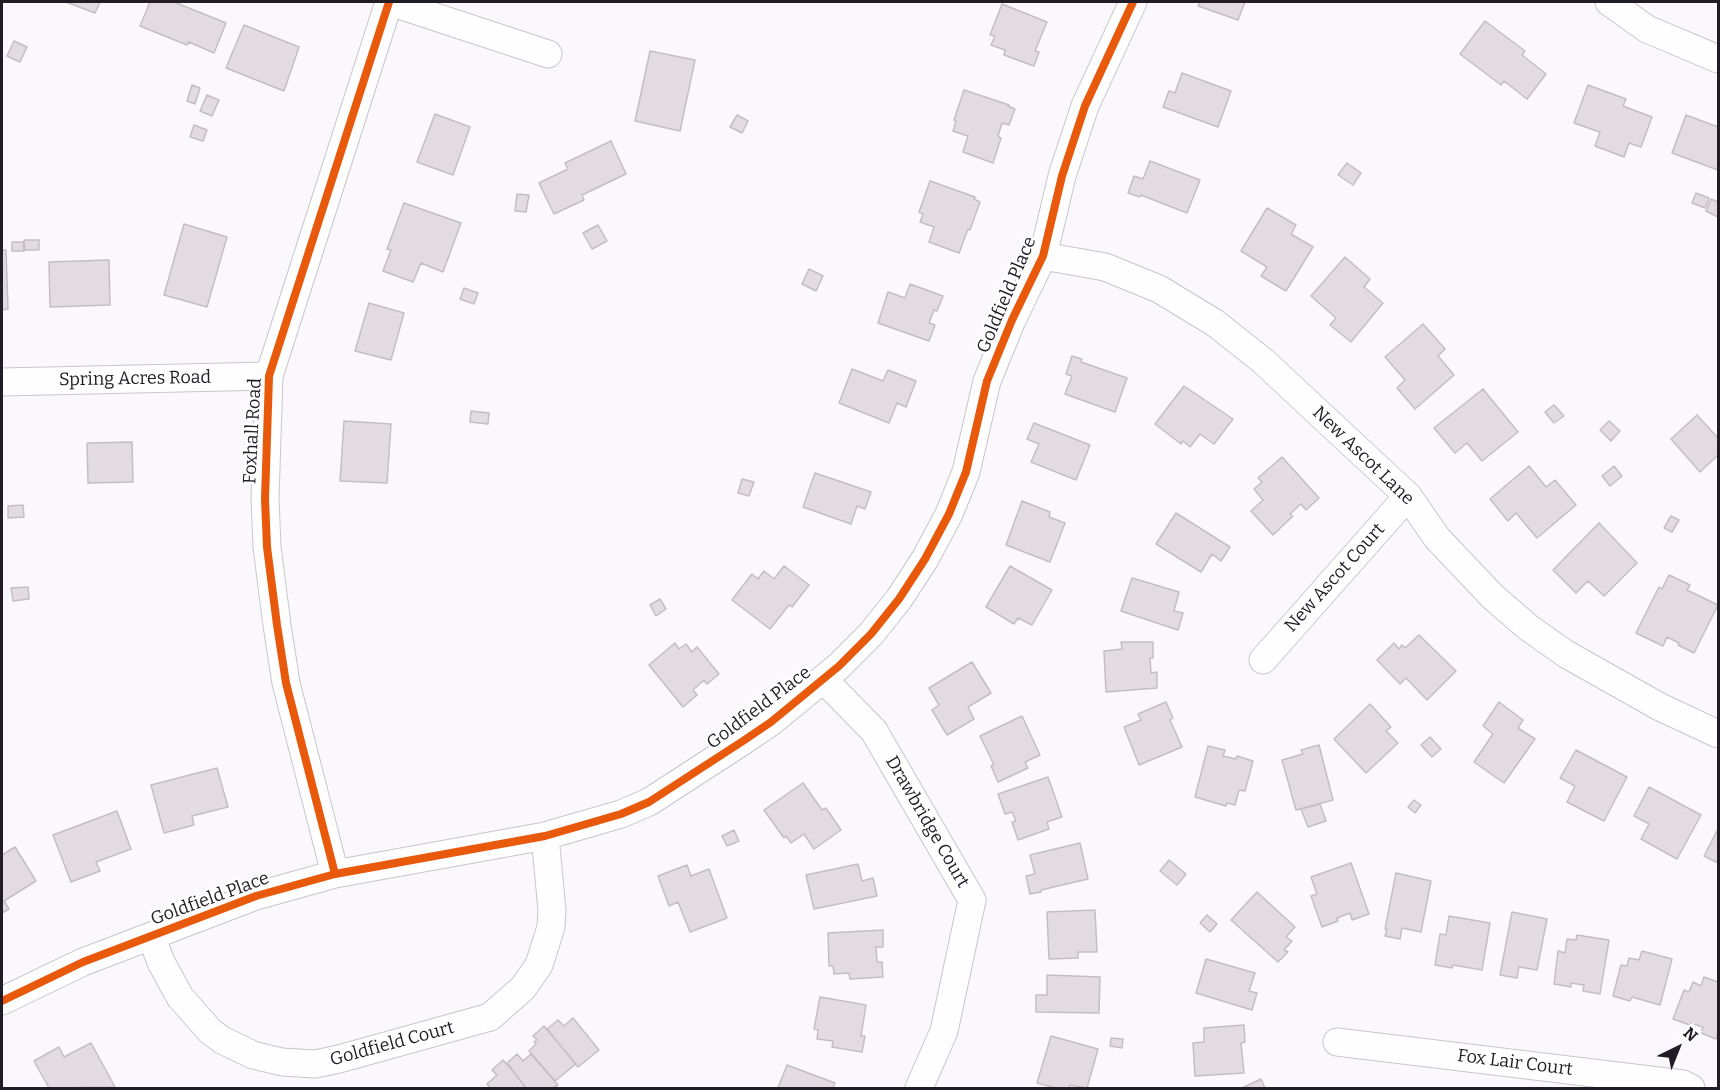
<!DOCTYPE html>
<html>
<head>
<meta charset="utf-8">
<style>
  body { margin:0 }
  #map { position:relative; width:1720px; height:1090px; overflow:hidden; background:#faf8fc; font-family:Bitter,serif }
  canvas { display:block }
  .frame { position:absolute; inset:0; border:3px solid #221c26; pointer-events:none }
  .north { position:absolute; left:1648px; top:1018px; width:60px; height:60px; -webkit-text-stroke:4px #fff; paint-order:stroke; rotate:43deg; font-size:16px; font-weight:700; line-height:24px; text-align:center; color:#221c26 }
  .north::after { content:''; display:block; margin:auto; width:21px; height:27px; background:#221c26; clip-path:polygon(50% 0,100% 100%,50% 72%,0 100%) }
</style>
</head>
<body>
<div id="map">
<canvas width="1720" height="1090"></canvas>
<div class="frame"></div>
<div class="north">N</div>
</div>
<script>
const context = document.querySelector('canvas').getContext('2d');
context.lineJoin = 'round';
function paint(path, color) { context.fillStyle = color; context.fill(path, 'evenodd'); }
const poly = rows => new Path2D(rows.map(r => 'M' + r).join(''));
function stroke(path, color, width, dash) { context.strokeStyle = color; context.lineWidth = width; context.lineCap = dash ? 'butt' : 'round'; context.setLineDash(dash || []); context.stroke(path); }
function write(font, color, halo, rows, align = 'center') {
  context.font = font + ' Bitter,serif'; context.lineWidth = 4.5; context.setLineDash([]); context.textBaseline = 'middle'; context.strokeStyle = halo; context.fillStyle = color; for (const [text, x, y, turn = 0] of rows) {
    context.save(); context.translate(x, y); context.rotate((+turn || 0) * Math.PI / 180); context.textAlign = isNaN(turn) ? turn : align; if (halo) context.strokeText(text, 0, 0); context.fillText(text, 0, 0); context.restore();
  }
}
const building = poly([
  [66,2,100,2,95,13,66,2],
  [150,2,174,2,226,23,214,53,189,42,187,45,140,26,150,2],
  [1200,2,1245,2,1238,20,1198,6,1200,2],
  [1002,4,1047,22,1035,51,1039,52,1034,66,1004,55,1005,50,991,45,995,36,990,35,1002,4],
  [1485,21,1525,51,1522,55,1546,74,1527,99,1504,81,1501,85,1460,54,1485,21],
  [244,25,299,47,284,91,226,68,244,25],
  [14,41,27,47,20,62,7,56,14,41],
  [650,51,695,60,680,131,635,121,650,51],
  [1182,73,1231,91,1218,127,1163,107,1169,91,1175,93,1182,73],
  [192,85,200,88,195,104,187,101,192,85],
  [1588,85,1626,99,1623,106,1652,117,1641,147,1629,143,1624,157,1595,146,1600,132,1574,123,1588,85],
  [964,90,1009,105,1008,106,1015,109,1009,125,1002,123,998,136,1001,138,993,163,963,152,968,136,953,131,956,121,954,120,964,90],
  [207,95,219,100,212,116,200,111,207,95],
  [435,114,470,127,453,175,417,162,435,114],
  [737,115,748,121,742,133,730,127,737,115],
  [1686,115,1718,127,1718,170,1672,153,1686,115],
  [194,125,207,130,203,141,190,137,194,125],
  [611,141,626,174,582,195,584,200,554,214,539,183,568,169,565,163,611,141],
  [1150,161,1200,180,1187,213,1141,195,1140,197,1128,193,1134,176,1143,179,1150,161],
  [1347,163,1361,173,1353,185,1338,175,1347,163],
  [930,181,975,197,974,199,980,202,970,230,968,229,959,253,929,242,934,227,920,222,923,214,919,212,930,181],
  [1696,193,1709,198,1705,208,1692,203,1696,193],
  [517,194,529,195,526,212,515,211,517,194],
  [1711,199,1718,202,1718,217,1706,211,1711,199],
  [404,203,461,223,443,272,421,263,413,282,383,271,391,250,387,249,404,203],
  [1267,208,1296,225,1291,234,1313,247,1286,291,1261,276,1267,267,1241,251,1267,208],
  [184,224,227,237,207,307,164,295,184,224],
  [598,225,607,241,592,249,583,233,598,225],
  [24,240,39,240,39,250,25,250,24,240],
  [12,242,23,242,24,251,12,251,12,242],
  [2,250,6,250,8,309,2,310,2,250],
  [1345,257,1370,279,1364,287,1383,303,1351,342,1330,325,1336,318,1311,296,1345,257],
  [109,260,110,305,50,307,49,262,109,260],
  [809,269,823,276,816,291,802,284,809,269],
  [910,284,943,296,937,311,934,310,929,323,935,325,929,341,878,323,888,292,905,298,910,284],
  [464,288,478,293,474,304,460,299,464,288],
  [369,303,404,313,391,360,355,351,369,303],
  [1423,324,1445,349,1438,356,1454,375,1415,409,1397,388,1405,380,1385,357,1423,324],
  [1072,356,1082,359,1081,362,1127,378,1115,412,1065,394,1072,376,1066,374,1072,356],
  [852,369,883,381,888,370,916,381,906,407,897,403,889,423,839,403,852,369],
  [1184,386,1233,419,1214,444,1200,434,1190,447,1183,441,1181,444,1155,424,1184,386],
  [1483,389,1518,432,1482,461,1467,443,1455,453,1434,428,1483,389],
  [1554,405,1564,416,1554,423,1545,412,1554,405],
  [471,411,489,413,488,424,470,422,471,411],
  [1697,415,1718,438,1718,455,1700,472,1671,439,1697,415],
  [344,421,391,424,387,483,340,481,344,421],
  [1609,421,1620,431,1611,441,1600,430,1609,421],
  [1034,423,1090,445,1076,480,1031,462,1039,444,1027,439,1034,423],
  [132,442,133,482,88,483,87,443,132,442],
  [1282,457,1319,498,1306,510,1301,504,1290,514,1293,516,1273,535,1251,511,1263,500,1254,489,1262,482,1258,478,1282,457],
  [1529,466,1546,487,1555,480,1576,505,1537,538,1516,513,1508,521,1490,499,1529,466],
  [1614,466,1622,476,1610,486,1602,476,1614,466],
  [815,473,871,492,865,509,857,506,851,524,803,507,815,473],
  [742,479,754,482,749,496,738,493,742,479],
  [1022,501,1050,512,1049,517,1065,523,1050,562,1006,545,1022,501],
  [23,505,24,517,8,518,8,506,23,505],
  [1176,513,1230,547,1221,561,1212,554,1201,572,1156,544,1176,513],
  [1671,516,1679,520,1672,532,1664,528,1671,516],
  [1599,523,1637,563,1604,596,1588,581,1576,593,1553,570,1599,523],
  [784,566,809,585,792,607,789,605,770,629,732,600,752,574,758,579,764,571,774,579,784,566],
  [1010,566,1052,590,1032,625,1018,618,1014,624,986,607,1010,566],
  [1669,575,1690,585,1687,590,1718,605,1694,653,1678,645,1679,643,1667,637,1663,646,1636,633,1659,587,1662,589,1669,575],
  [1132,578,1179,592,1174,611,1183,613,1178,630,1121,611,1132,578],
  [28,587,29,599,13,601,11,588,28,587],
  [660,599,666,609,656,616,650,605,660,599],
  [1419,635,1456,671,1427,700,1406,678,1400,684,1377,660,1394,643,1399,649,1402,645,1405,648,1419,635],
  [1121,642,1153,642,1153,658,1150,658,1151,673,1157,672,1157,688,1106,692,1104,651,1122,649,1121,642],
  [675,643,679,649,686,644,692,652,697,647,719,674,707,684,704,680,693,690,697,695,683,707,649,665,675,643],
  [972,662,991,693,968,707,974,719,947,735,932,710,939,705,929,688,972,662],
  [1166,702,1173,718,1170,720,1182,747,1139,765,1124,727,1141,720,1138,714,1166,702],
  [1499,702,1523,720,1518,728,1535,739,1504,783,1474,762,1493,734,1483,726,1499,702],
  [1370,704,1391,727,1386,731,1398,743,1366,773,1334,739,1370,704],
  [1022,716,1040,755,1025,762,1028,768,998,782,991,766,994,765,980,736,1022,716],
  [1430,737,1441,749,1432,757,1421,745,1430,737],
  [1319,745,1333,800,1296,810,1282,760,1303,754,1301,750,1319,745],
  [1208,746,1225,750,1223,756,1236,759,1237,756,1253,761,1245,791,1239,790,1235,805,1227,803,1226,806,1195,797,1208,746],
  [1576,750,1627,777,1604,821,1567,802,1575,786,1560,778,1576,750],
  [217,768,228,807,192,816,194,825,164,833,151,785,217,768],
  [1048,777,1062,817,1047,822,1049,829,1018,840,1012,822,1016,821,1012,812,1005,814,998,794,1048,777],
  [803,783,822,810,826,808,841,830,814,849,804,834,791,843,786,836,784,838,764,810,803,783],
  [1649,787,1701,815,1677,859,1641,839,1649,824,1634,816,1649,787],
  [1414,800,1421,805,1415,813,1408,807,1414,800],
  [1320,804,1326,821,1308,827,1301,809,1320,804],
  [117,811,131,849,96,862,100,871,71,882,53,835,117,811],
  [1718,829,1718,863,1704,856,1718,829],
  [734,830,739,841,727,846,722,836,734,830],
  [1080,843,1088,879,1041,890,1041,892,1030,894,1026,876,1035,874,1030,855,1080,843],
  [15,847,36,881,4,901,9,909,2,913,2,855,15,847],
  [1169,860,1186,874,1177,885,1160,871,1169,860],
  [1351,863,1369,914,1352,920,1350,913,1337,918,1338,921,1322,927,1311,896,1317,894,1311,877,1351,863],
  [858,864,862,881,873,878,877,896,814,909,806,875,858,864],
  [687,865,691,876,709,869,727,918,690,932,678,902,669,906,658,876,687,865],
  [1396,873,1431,881,1421,932,1402,928,1400,939,1385,936,1387,929,1385,929,1396,873],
  [1257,892,1295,927,1286,937,1292,941,1284,950,1288,952,1278,962,1231,920,1257,892],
  [1095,910,1097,952,1078,952,1078,958,1049,959,1047,912,1095,910],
  [1512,912,1547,919,1537,970,1519,967,1517,978,1500,975,1512,912],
  [1207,915,1217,924,1210,932,1200,923,1207,915],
  [1449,916,1490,923,1482,970,1453,965,1452,968,1435,965,1440,934,1446,935,1449,916],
  [883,930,883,947,876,947,877,962,882,962,883,977,850,979,849,973,834,974,833,966,829,966,828,933,883,930],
  [1577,935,1609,940,1600,994,1583,991,1584,985,1571,983,1571,987,1554,984,1558,951,1565,953,1567,939,1576,940,1577,935],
  [1642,951,1672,959,1660,1005,1632,997,1630,1001,1613,996,1621,965,1627,966,1629,958,1639,960,1642,951],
  [1206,959,1255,973,1249,991,1257,993,1252,1010,1196,993,1206,959],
  [1047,975,1100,977,1099,1013,1036,1012,1036,995,1047,995,1047,975],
  [1704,977,1718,982,1718,1033,1716,1039,1701,1033,1703,1027,1691,1023,1690,1025,1673,1019,1684,990,1689,992,1693,982,1701,986,1704,977],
  [820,997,866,1005,861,1036,865,1036,862,1052,832,1047,833,1041,817,1039,818,1030,814,1029,820,997],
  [573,1018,599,1050,578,1067,547,1029,558,1020,564,1026,573,1018],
  [1244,1025,1245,1042,1241,1043,1244,1073,1195,1076,1193,1043,1204,1042,1204,1028,1244,1025],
  [544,1026,576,1064,555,1081,529,1051,536,1044,534,1042,537,1040,533,1036,544,1026],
  [1051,1036,1098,1049,1087,1088,1070,1085,1069,1088,1056,1088,1037,1083,1051,1036],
  [1111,1038,1123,1039,1122,1048,1110,1046,1111,1038],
  [91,1043,115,1087,49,1088,34,1061,59,1047,64,1057,91,1043],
  [517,1054,523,1061,531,1054,558,1085,553,1088,526,1088,507,1063,517,1054],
  [503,1060,512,1070,526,1088,490,1088,487,1084,497,1075,492,1070,503,1060],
  [787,1065,835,1083,833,1088,778,1088,787,1065],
  [1261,1079,1265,1088,1242,1088,1261,1079]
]);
const minor = poly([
  [390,2,548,54],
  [1609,2,1647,29,1718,59],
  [1043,256,1105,267,1159,289,1215,323,1263,361,1408,496,1437,538,1493,597,1529,628,1566,654,1660,707,1718,734],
  [2,382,269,376],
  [1263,660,1408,496],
  [823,679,874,731,972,900,944,1031,919,1088],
  [335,874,286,683,277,625,267,547,265,499,269,376,389,2],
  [151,936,161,962,180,997,210,1031,222,1040,253,1055,282,1062,315,1064,339,1059,490,1017,523,988,539,965,551,927,552,910,545,836],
  [2,1001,83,962,256,896,335,874,545,836,621,814,649,802,743,741,771,722,839,666,871,634,899,599,925,559,949,514,966,472,987,381,1012,320,1043,256,1062,176,1085,106,1133,2],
  [1337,1042,1683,1084,1691,1088]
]);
const cycleway = poly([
  [335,874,286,683,277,625,267,547,265,499,269,376,389,2],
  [2,1001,83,962,256,896,335,874,545,836,621,814,649,802,743,741,771,722,839,666,871,634,899,599,925,559,949,514,966,472,987,381,1012,320,1043,256,1062,176,1085,106,1133,2]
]);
const streetNames = [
  ["Goldfield Place",1007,295,-67],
  ["Spring Acres Road",135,379,-1],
  ["Foxhall Road",253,431,-87],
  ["New Ascot Lane",1363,456,44],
  ["New Ascot Court",1335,578,-48],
  ["Goldfield Place",759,708,-37],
  ["Drawbridge Court",927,822,60],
  ["Goldfield Place",210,899,-20],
  ["Goldfield Court",392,1044,-15],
  ["Fox Lair Court",1515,1063,7]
];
paint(building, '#e3dbe2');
stroke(building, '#c4bec3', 1.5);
stroke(minor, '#c9c5cc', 29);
stroke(minor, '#fefeff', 27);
stroke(cycleway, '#e8590c', 8);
write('18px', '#221c26', '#fff', streetNames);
</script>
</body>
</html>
